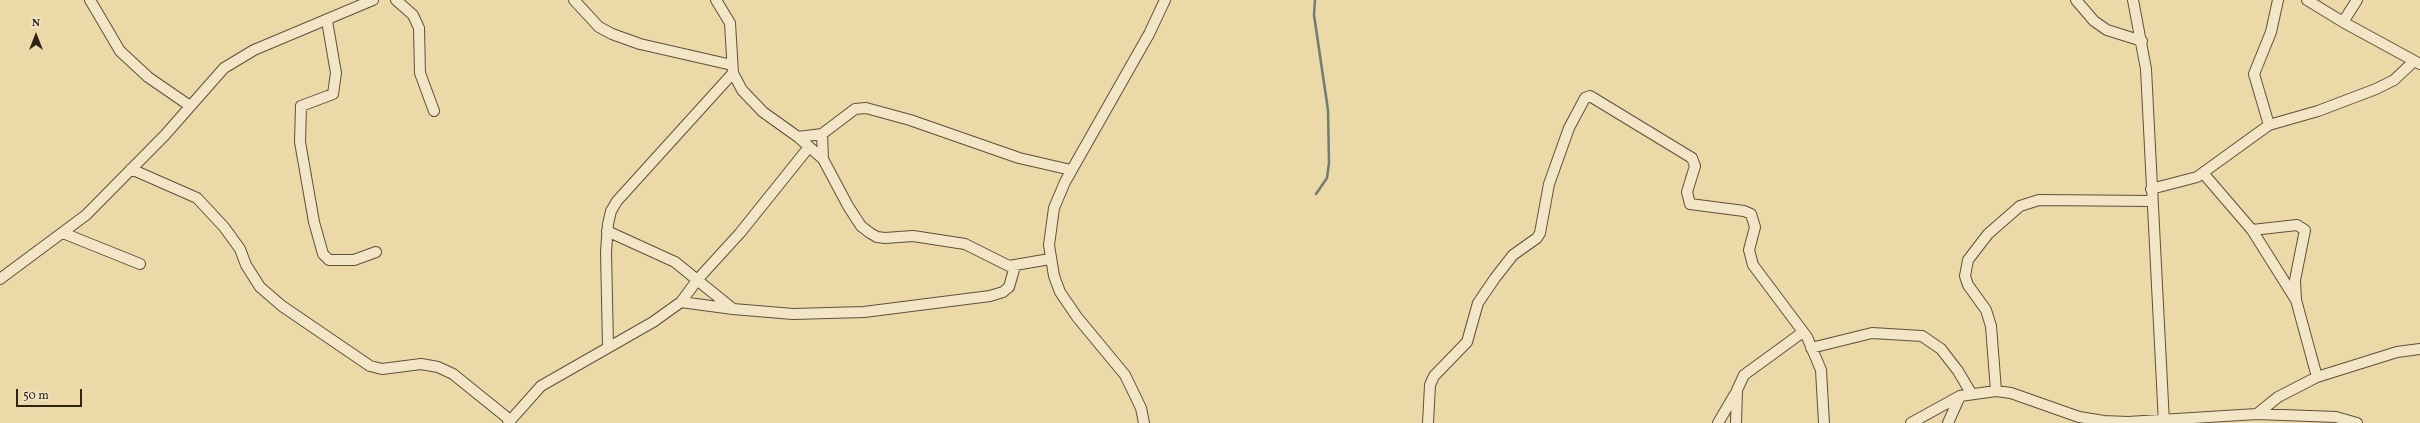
<!DOCTYPE html>
<html>
<head>
<meta charset="utf-8">
<style>
  body { margin:0 }
  #map { position:relative; width:2420px; height:423px; overflow:hidden; background:#ebd9a8; font-family:Vollkorn,serif }
  canvas { display:block }
  .north { position:absolute; left:16px; top:16px; width:40px; height:40px; -webkit-text-stroke:3px #f2e6c6; paint-order:stroke; rotate:0deg; font-size:11px; font-weight:700; line-height:16px; text-align:center; color:#2f2218 }
  .north::after { content:''; display:block; margin:auto; width:14px; height:18px; background:#2f2218; clip-path:polygon(50% 0,100% 100%,50% 72%,0 100%) }
  .scale { position:absolute; left:16px; top:389px; width:66px; height:18px; box-sizing:border-box; border:2px solid #2f2218; border-top:0; padding-left:5px; font-size:12px; line-height:14px; white-space:nowrap; color:#2f2218; -webkit-text-stroke:3px #f2e6c6; paint-order:stroke }
</style>
</head>
<body>
<div id="map">
<canvas width="2420" height="423"></canvas>
<div class="north">N</div>
<div class="scale">50 m</div>
</div>
<script>
const context = document.querySelector('canvas').getContext('2d');
context.lineJoin = 'round';
const poly = rows => new Path2D(rows.map(r => 'M' + r).join(''));
function stroke(path, color, width, dash) { context.strokeStyle = color; context.lineWidth = width; context.lineCap = dash ? 'butt' : 'round'; context.setLineDash(dash || []); context.stroke(path); }
const stream = poly([
  [1315,0,1314,15,1328,110,1329,163,1327,178,1316,194]
]);
const street = poly([
  [90,0,120,51,148,77,190,106],
  [396,0,413,15,419,28,420,73,434,111],
  [574,0,599,27,612,34,640,44,732,65],
  [716,0,730,23,733,73,742,90,763,112,798,137,823,159,848,206,861,226,870,233,877,237,885,238,913,236,965,244,1009,266,1050,259],
  [2076,0,2094,21,2107,30,2142,41],
  [2133,0,2146,69,2164,423],
  [2307,0,2343,22,2420,64],
  [327,21,336,73,333,94,301,106,300,142,314,222,323,254,329,260,354,260,376,252],
  [2343,22,2357,0],
  [2269,125,2254,74,2271,32,2278,0],
  [822,134,823,159],
  [798,137,822,134,855,109,866,108,910,120,1019,158,1071,170],
  [131,169,197,198,224,227,240,249,246,265,260,287,282,306,370,366,382,369,421,364,438,367,453,374,510,420],
  [2203,173,2252,230,2297,225,2305,230,2295,280,2296,300,2317,377],
  [2151,189,2197,177,2269,125,2318,111,2376,89,2394,80,2414,61],
  [2252,230,2296,300],
  [607,231,675,262,733,309],
  [63,233,140,264],
  [0,279,86,215,165,135,224,68,254,50,373,0],
  [681,302,733,309,793,314,864,312,990,296,1003,292,1009,287,1015,266],
  [608,346,606,252,608,224,611,211,617,201,733,73],
  [1811,348,1872,333,1922,336,1941,349,1958,371,1971,393],
  [1996,391,1991,326,1986,310,1968,285,1965,276,1968,260,1988,234,2020,206,2039,200,2152,201],
  [2257,414,2278,397,2317,377,2397,352,2420,349],
  [508,423,541,386,653,322,681,302,698,279,740,233,809,147],
  [1144,423,1141,408,1125,375,1077,317,1060,292,1054,276,1049,245,1054,208,1065,182,1149,34,1165,0],
  [1428,423,1430,385,1434,376,1467,342,1478,303,1495,278,1513,255,1537,238,1540,233,1549,184,1569,128,1585,98,1590,96,1692,158,1695,166,1687,192,1690,204,1744,211,1751,214,1755,227,1749,250,1753,265,1807,337,1821,370,1824,423],
  [1718,423,1735,394],
  [1736,423,1737,390,1744,375,1803,332],
  [1911,423,1960,396,1996,391,2011,393,2079,417,2104,421,2128,422,2257,414,2336,417,2357,423],
  [1948,423,1960,396]
]);
stroke(stream, '#6f7d73', 2.5);
stroke(street, '#5e503c', 12);
stroke(street, '#f2e6c6', 10);
</script>
</body>
</html>
